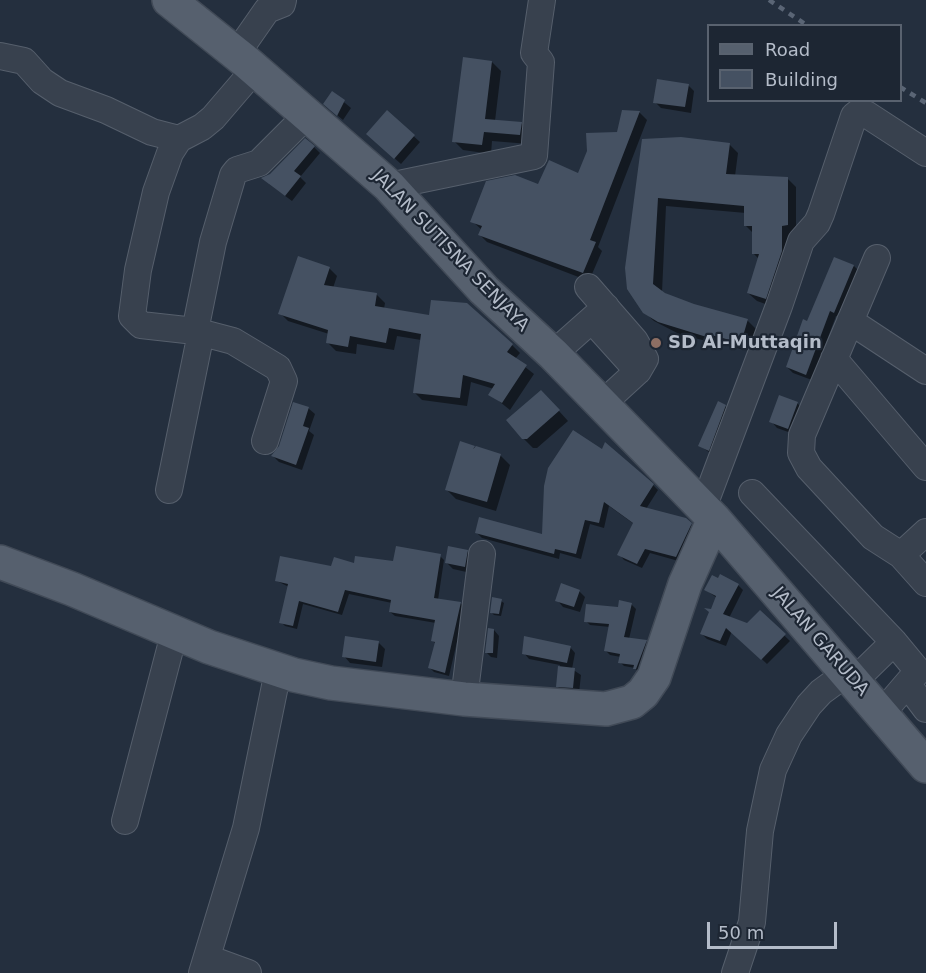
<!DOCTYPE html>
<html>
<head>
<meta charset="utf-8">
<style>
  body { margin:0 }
  #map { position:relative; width:926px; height:973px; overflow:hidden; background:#242f3e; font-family:"DejaVu Sans",sans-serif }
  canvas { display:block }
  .legend { position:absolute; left:707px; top:24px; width:195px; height:78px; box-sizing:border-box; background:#1d2633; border:2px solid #59626f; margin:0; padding:8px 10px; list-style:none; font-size:18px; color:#b4bcc9 }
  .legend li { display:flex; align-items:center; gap:12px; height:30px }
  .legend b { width:30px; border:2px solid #59626f }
  .scale { position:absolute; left:707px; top:922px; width:130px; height:27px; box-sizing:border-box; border:3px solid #b4bcc9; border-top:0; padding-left:8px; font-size:18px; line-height:21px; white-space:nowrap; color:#b4bcc9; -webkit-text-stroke:4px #1d2633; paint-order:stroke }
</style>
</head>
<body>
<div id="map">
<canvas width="926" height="973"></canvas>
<ul class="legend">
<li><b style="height:8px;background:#56606e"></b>Road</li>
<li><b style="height:16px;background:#455162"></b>Building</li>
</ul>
<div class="scale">50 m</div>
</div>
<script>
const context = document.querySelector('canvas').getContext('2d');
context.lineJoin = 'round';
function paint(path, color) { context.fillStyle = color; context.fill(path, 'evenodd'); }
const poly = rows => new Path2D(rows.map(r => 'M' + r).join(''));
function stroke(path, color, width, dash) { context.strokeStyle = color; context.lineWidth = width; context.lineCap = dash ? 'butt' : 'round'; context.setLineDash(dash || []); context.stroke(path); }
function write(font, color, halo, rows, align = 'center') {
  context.font = font + ' "DejaVu Sans",sans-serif'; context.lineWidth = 4.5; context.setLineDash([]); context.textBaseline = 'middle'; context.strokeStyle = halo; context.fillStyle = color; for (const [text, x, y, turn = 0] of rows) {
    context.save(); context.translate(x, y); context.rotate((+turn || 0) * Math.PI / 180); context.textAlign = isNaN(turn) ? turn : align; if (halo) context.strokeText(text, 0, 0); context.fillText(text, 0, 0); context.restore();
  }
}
const shadow = poly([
  [492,62,501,71,495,121,521,123,530,132,529,144,492,141,491,154,463,150,454,141],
  [688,85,694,91,691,113,661,108,655,102],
  [333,93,351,108,343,120,331,110],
  [387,112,420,142,401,164,374,140],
  [639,112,647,120,598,247,602,251,589,281,487,242,480,235,482,230,472,221,539,186,579,175],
  [643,140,729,144,738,153,735,176,787,178,796,187,796,234,790,234,790,260,774,307,757,301,748,293,759,259,753,253,753,233,745,225,746,213,666,206,662,292,693,306,747,320,756,329,750,351,681,335,654,321,644,312],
  [314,147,320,153,300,177,306,183,292,201,269,184],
  [854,266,860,272,841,318,836,316,812,380,793,373,787,367,808,323],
  [329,268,337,276,333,288,377,295,385,303,384,309,512,345,520,353,515,359,534,374,510,410,490,394,494,389,471,382,467,406,422,400,414,392,421,340,397,336,394,350,357,344,356,354,336,351,328,343,329,334,288,321,280,313],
  [550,401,568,421,537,448,533,448,523,438],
  [797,403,803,409,794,434,777,428,771,421],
  [725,406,731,412,715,456,700,446],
  [308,408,315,414,309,431,314,435,302,470,279,462,273,456],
  [474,447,500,455,510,465,496,511,456,499,447,490],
  [653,485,658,490,646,509,686,519,696,530,682,562,650,553,642,568,624,560,619,554,634,524,609,506,604,528,590,524,581,559,560,553,559,559,482,538,477,533,543,536,545,486],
  [467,551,473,558,471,573,453,569,444,560,438,600,460,603,465,607,449,676,434,672,430,668,436,644,433,641,436,623,395,616,390,612,392,603,349,594,342,615,303,604,297,629,285,626,281,622,289,587,277,581,355,565,395,563,440,556,446,562],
  [738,585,743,590,729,618,747,625,760,612,790,641,767,664,732,631,726,646,707,639,702,634,717,598,706,590],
  [579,591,585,597,580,612,563,607,557,600],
  [501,601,504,603,501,616,494,615,491,612],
  [631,604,636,609,629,639,646,642,650,646,639,673,635,668,624,666,620,662,621,657,610,655,606,651,610,627,590,625,586,621],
  [494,630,499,636,497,658,491,657,486,652],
  [379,643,385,649,382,667,350,663,344,656],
  [570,647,575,653,572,669,581,675,579,693,563,692,557,686,560,665,529,659,524,653]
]);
const building = poly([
  [463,57,492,61,485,119,522,122,520,135,484,132,482,145,452,142],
  [657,79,689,84,685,107,653,103],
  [332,91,345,100,337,116,323,104],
  [387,110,415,135,394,159,366,134],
  [622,110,640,111,590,240,596,242,583,273,478,235,482,226,470,222,486,181,515,175,538,184,549,160,578,173,587,151,586,133,617,132],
  [681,137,730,143,726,174,788,177,788,225,782,226,782,251,766,299,747,293,759,254,752,254,752,226,744,226,744,206,658,198,653,284,665,293,694,304,748,319,741,343,711,335,710,338,658,322,643,313,627,289,625,268,642,139],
  [305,138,315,146,294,171,301,176,285,196,261,178,270,174],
  [298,256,330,267,324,285,377,293,375,306,429,315,431,300,467,303,513,344,507,352,527,365,502,403,488,395,495,384,463,375,460,398,413,393,421,334,389,328,386,343,350,336,348,347,326,343,328,330,278,314],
  [834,257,854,265,834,313,830,311,806,375,786,367,803,319,807,321],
  [541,390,560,410,527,439,522,439,506,420],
  [779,395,798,402,788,429,769,422],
  [718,401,726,405,709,451,698,446],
  [293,402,309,407,303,426,309,428,296,465,271,456,279,446],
  [573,430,602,449,605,442,654,484,640,506,686,518,692,523,676,557,645,549,637,564,617,555,633,523,604,502,599,523,585,520,576,554,555,549,554,554,475,533,479,517,542,534,544,486,548,468],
  [460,441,475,446,473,449,476,446,501,454,487,502,445,490],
  [396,546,441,554,434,598,461,602,445,673,428,668,435,642,431,641,435,620,389,612,391,600,345,590,338,612,299,601,293,626,279,623,288,584,275,581,280,556,331,566,334,557,354,563,355,556,393,561],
  [448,546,468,550,465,567,445,563],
  [720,574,739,584,723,614,747,623,760,610,786,634,761,660,726,628,720,641,700,634,709,612,704,608,711,609,716,596,704,590,712,575,718,578],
  [561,583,580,590,574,607,555,601],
  [492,597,502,599,499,614,490,613],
  [619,600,632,603,624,637,647,640,636,669,633,669,634,665,618,663,620,654,604,651,609,624,584,622,586,604,618,607],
  [488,628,494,629,493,653,485,653],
  [345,636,379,641,376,662,342,657],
  [524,636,571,646,567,663,522,654],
  [558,666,575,668,573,688,556,687]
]);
const minor = poly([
  [237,53,267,10,282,4,283,0],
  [0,56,24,61,42,81,60,93,106,110,152,132,179,139,202,127,213,118,255,69],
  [179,139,170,153,156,192,138,270,132,316,141,325,195,331,233,341,278,368,284,381,265,441],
  [389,186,534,156,541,62,534,53,542,0],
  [877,258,802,435,801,453,809,468,873,537,901,555,926,583],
  [588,287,635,341,645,359,638,371,602,404],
  [592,320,638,371],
  [850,321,926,371],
  [195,331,213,242,233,175,237,170,259,163,308,114],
  [553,354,606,307],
  [834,359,926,467],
  [169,490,201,333],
  [752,493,894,642,918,671,882,713],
  [703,508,779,306,801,241,817,223,821,214,854,116,859,112,866,114,926,153],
  [901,555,926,532],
  [854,681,894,642],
  [908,685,926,709],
  [464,699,482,554],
  [125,821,174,634],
  [207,958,248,973],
  [202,973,246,828,278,671],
  [735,973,752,922,760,831,773,770,789,735,809,705,821,692,847,673]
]);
const major = poly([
  [169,0,244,60,389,186,484,290,553,354,714,519,926,766],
  [0,562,72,589,209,647,294,675,331,683,464,699,606,709,632,702,643,693,654,677,685,584,714,519]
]);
const rail = poly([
  [769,0,808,26],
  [900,87,926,103]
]);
const markers = [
  [656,343,6,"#8d6e63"]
];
const streetNames = [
  ["JALAN SUTISNA SENJAYA",450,251,46],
  ["JALAN GARUDA",820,642,49]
];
const poiNames = [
  ["SD Al-Muttaqin",668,343]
];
paint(shadow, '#0007');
paint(building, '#455162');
stroke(minor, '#565f6c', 28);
stroke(major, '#414a57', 36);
stroke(minor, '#38414e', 26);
stroke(major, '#56606e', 33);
stroke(rail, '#5a6575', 4.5, [6, 6]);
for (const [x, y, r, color] of markers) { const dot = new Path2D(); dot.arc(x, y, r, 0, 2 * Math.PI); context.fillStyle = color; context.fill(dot); stroke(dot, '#1d2633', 2); }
write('18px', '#b4bcc9', '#1d2633', streetNames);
write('bold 18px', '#b4bcc9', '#1d2633', poiNames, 'left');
</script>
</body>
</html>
